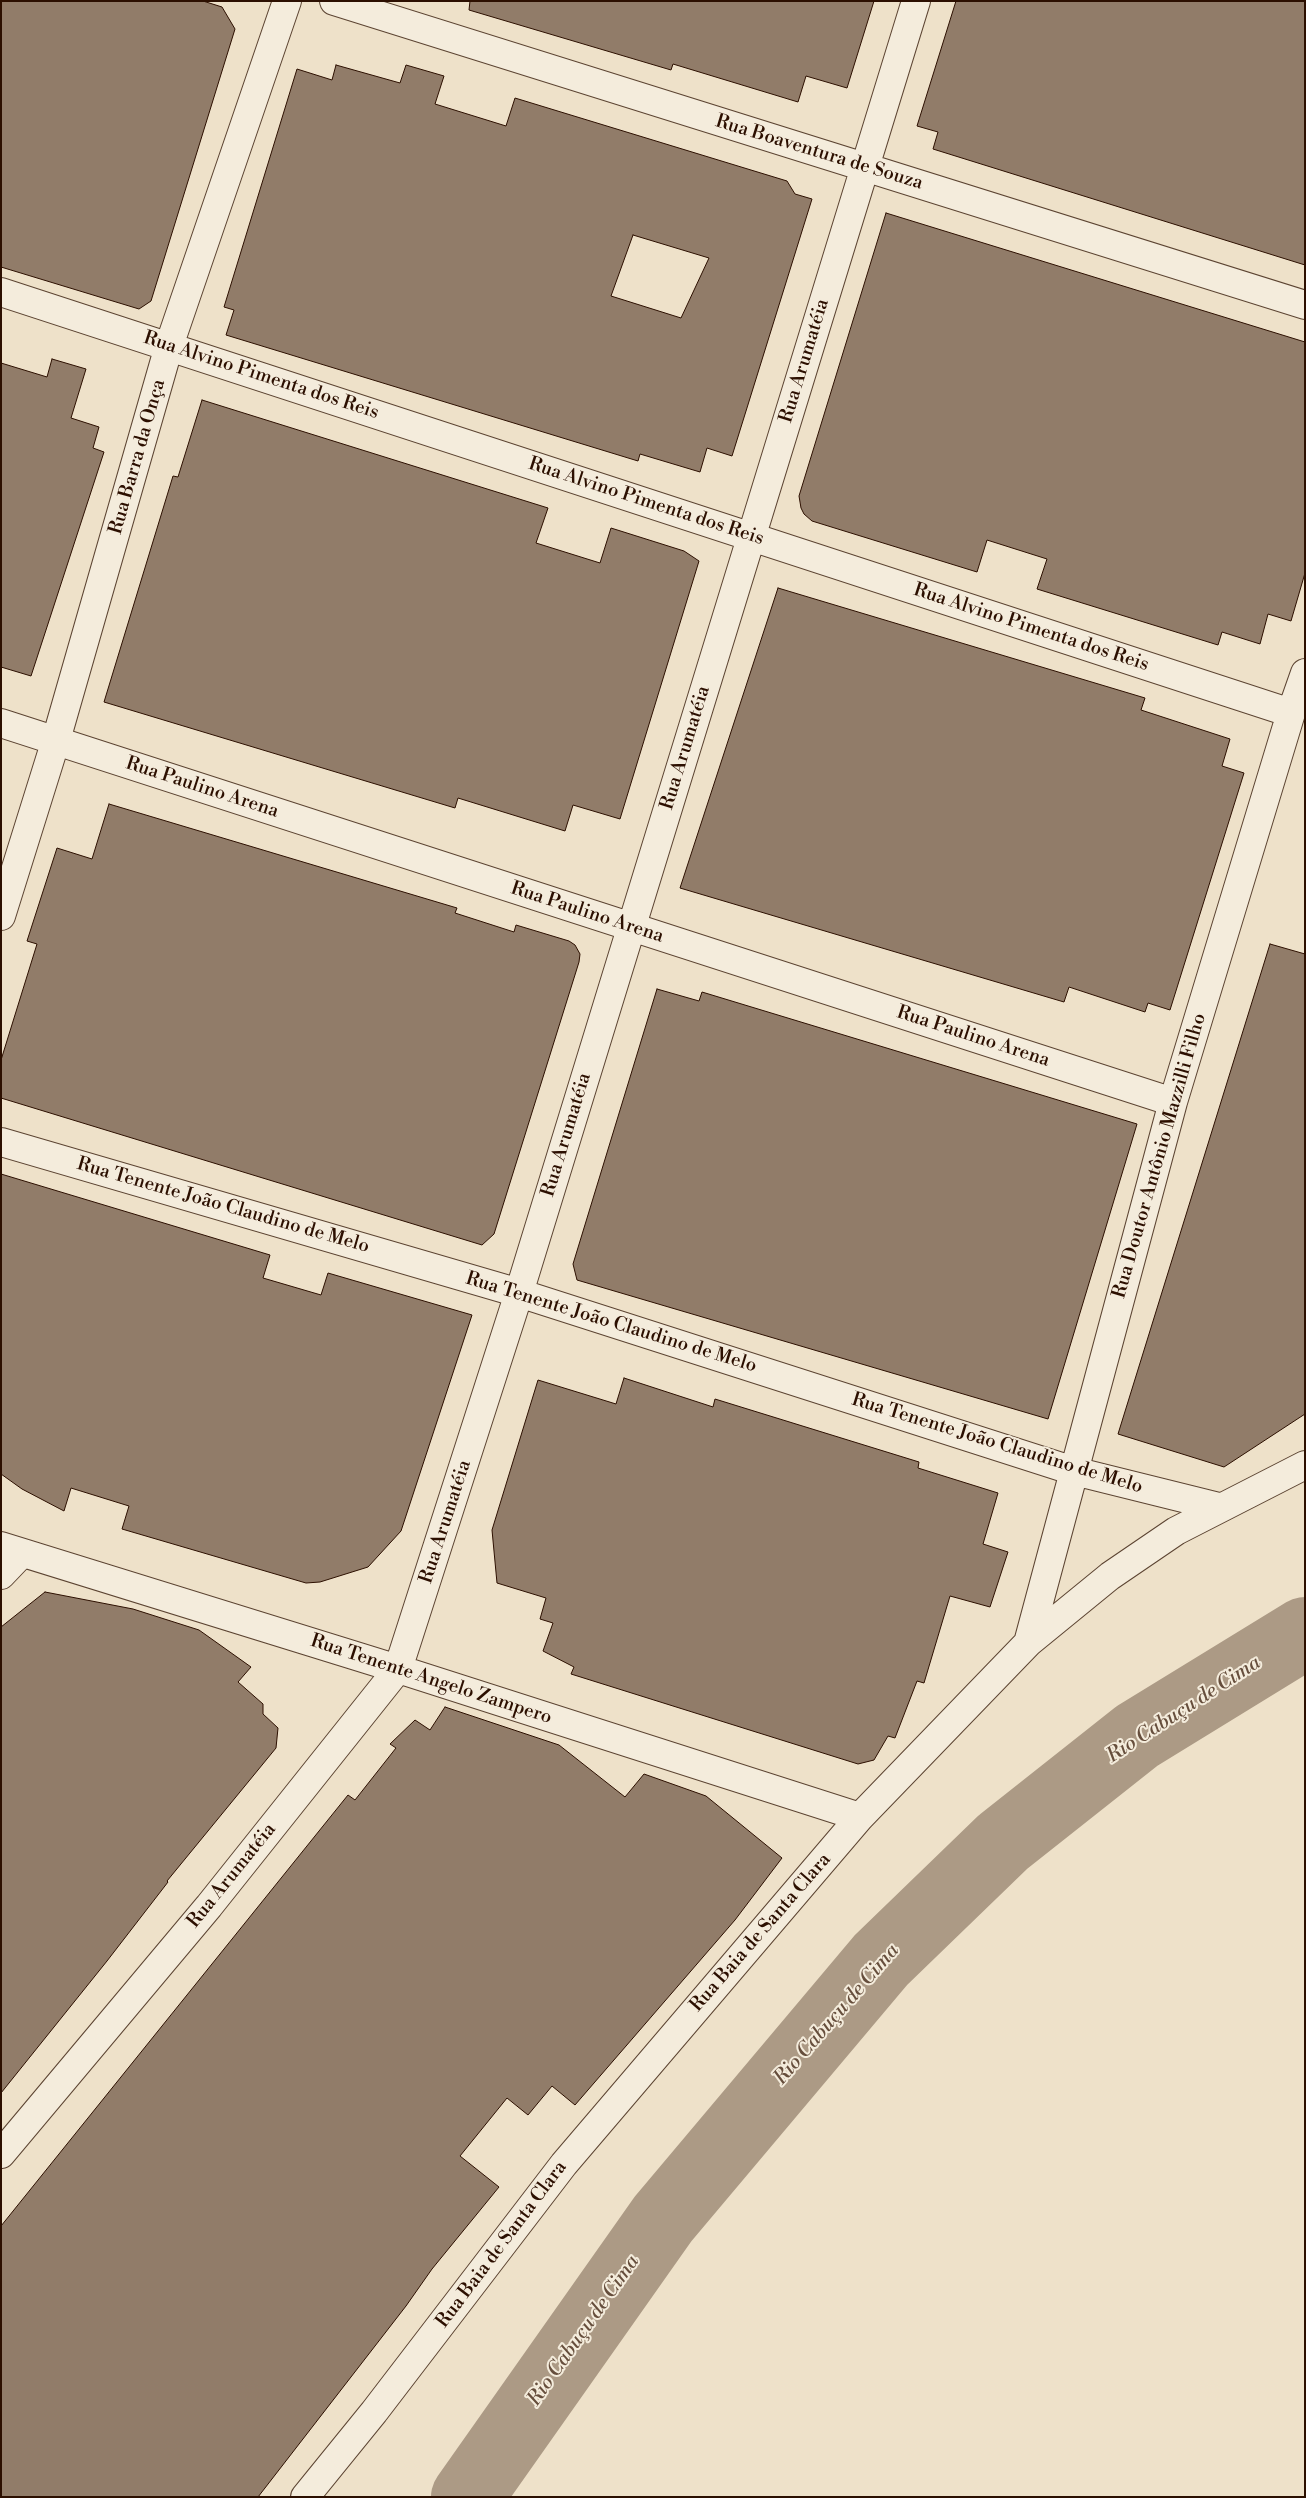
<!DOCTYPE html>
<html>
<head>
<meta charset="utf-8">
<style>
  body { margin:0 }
  #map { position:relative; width:1306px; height:2498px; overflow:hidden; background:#eee1c9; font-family:"Libre Bodoni",serif }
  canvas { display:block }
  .frame { position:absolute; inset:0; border:2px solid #2c0f00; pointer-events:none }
</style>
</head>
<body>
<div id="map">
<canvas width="1306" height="2498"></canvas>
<div class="frame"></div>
</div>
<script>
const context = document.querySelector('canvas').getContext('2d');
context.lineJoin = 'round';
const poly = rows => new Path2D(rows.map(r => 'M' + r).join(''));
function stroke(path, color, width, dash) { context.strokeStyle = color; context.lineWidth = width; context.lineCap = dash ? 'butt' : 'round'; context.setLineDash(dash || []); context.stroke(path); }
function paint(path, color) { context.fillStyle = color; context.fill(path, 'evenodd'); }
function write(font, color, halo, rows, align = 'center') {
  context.font = font + ' "Libre Bodoni",serif'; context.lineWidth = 4; context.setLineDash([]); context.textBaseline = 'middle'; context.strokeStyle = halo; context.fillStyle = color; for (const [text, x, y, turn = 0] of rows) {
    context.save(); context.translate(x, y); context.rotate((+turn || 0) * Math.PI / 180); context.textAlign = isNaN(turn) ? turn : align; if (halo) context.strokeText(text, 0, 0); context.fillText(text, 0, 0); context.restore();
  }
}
const river = poly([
  [467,2497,663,2219,881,1960,1003,1842,1137,1736,1305,1633]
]);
const building = poly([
  [1,1,203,1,222,7,235,29,151,301,139,309,1,267,1,1],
  [470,1,874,1,847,88,806,76,798,102,673,64,671,70,469,10,470,1],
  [956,1,1305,1,1305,265,933,149,938,132,917,126,956,1],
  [336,65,400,83,406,65,444,76,435,104,506,126,515,98,787,181,795,194,812,199,732,456,707,448,700,472,640,454,638,461,226,335,234,310,224,307,297,69,332,80,336,65],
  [633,235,709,258,681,318,611,296,633,235],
  [886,213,1305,342,1305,573,1291,621,1268,614,1260,644,1222,632,1218,645,1037,589,1047,559,987,540,977,572,812,521,804,514,801,508,799,496,886,213],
  [52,359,86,369,71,418,99,427,93,448,104,452,31,676,1,667,1,363,47,377,52,359],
  [202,400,548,508,536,543,600,563,611,528,684,551,699,561,620,819,573,805,565,831,458,798,455,808,104,702,173,476,178,477,202,400],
  [778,588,1145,698,1141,710,1230,739,1222,766,1244,773,1170,1010,1148,1003,1145,1012,1069,987,1064,1002,680,888,778,588],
  [109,804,457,908,455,913,514,932,516,925,569,941,575,945,580,954,579,962,494,1234,482,1245,1,1098,1,1060,37,944,27,941,57,848,92,859,109,804],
  [1270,944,1305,954,1305,1414,1224,1467,1118,1434,1270,944],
  [657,989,699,1001,702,992,1137,1124,1048,1419,577,1280,573,1264,657,989],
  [1,1174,270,1255,263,1278,321,1295,328,1273,472,1315,401,1531,368,1567,320,1582,306,1583,122,1529,129,1506,71,1488,64,1511,22,1489,1,1474,1,1174],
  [624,1378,713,1407,715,1399,919,1462,918,1468,998,1493,983,1544,1008,1552,990,1607,950,1596,924,1683,917,1681,895,1738,888,1736,874,1760,858,1764,571,1674,574,1667,543,1651,553,1623,540,1619,546,1598,497,1583,492,1530,538,1380,616,1404,624,1378],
  [45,1592,133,1609,199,1630,251,1667,238,1682,263,1704,263,1714,278,1728,276,1748,167,1881,168,1882,107,1961,1,2093,1,1627,45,1592],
  [445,1707,559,1745,625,1797,644,1774,706,1796,782,1858,735,1920,575,2105,552,2086,528,2115,507,2098,460,2156,499,2187,432,2269,406,2306,258,2497,1,2497,1,2226,348,1795,355,1800,396,1748,390,1744,415,1720,430,1730,445,1707]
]);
const minor = poly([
  [334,1,1305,305],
  [1,292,1291,713],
  [1,723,1173,1102],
  [1,916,56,740,169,346,287,1],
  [1,1142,519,1293,1074,1471,1219,1507],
  [1,1546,398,1669,860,1817],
  [1,1575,22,1553],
  [1028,1643,1173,1102,1291,713,1305,673],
  [1,2154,209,1906,398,1669,519,1293,916,1],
  [305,2497,374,2412,564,2164,860,1817,1028,1643,1110,1576,1176,1531,1305,1465]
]);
const streetNames = [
  ["Rua Boaventura de Souza",819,153,17],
  ["Rua Arumatéia",805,361,-73],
  ["Rua Alvino Pimenta dos Reis",261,376,18],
  ["Rua Barra da Onça",138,457,-74],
  ["Rua Alvino Pimenta dos Reis",646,502,18],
  ["Rua Alvino Pimenta dos Reis",1031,628,18],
  ["Rua Arumatéia",686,748,-73],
  ["Rua Paulino Arena",202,788,18],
  ["Rua Paulino Arena",587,913,18],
  ["Rua Paulino Arena",973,1037,18],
  ["Rua Arumatéia",567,1135,-73],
  ["Rua Doutor Antônio Mazzilli Filho",1160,1156,-74],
  ["Rua Tenente João Claudino de Melo",223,1206,16],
  ["Rua Tenente João Claudino de Melo",611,1323,17],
  ["Rua Tenente João Claudino de Melo",997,1444,17],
  ["Rua Arumatéia",446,1522,-72],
  ["Rua Tenente Angelo Zampero",431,1680,18],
  ["Rua Arumatéia",232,1876,-51],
  ["Rua Baia de Santa Clara",761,1933,-49],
  ["Rua Baia de Santa Clara",502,2245,-53]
];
const waterNames = [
  ["Rio Cabuçu de Cima",1184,1710,-33],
  ["Rio Cabuçu de Cima",837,2015,-49],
  ["Rio Cabuçu de Cima",584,2331,-55]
];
stroke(river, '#ac9a85', 72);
paint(building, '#917c69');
stroke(building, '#2c0f00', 1);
stroke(minor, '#5c4432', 30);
stroke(minor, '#f4ecdc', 28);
write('19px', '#2c0f00', '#f4ecdc', streetNames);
write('italic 20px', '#664e3c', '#f4ecdc', waterNames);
</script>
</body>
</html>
